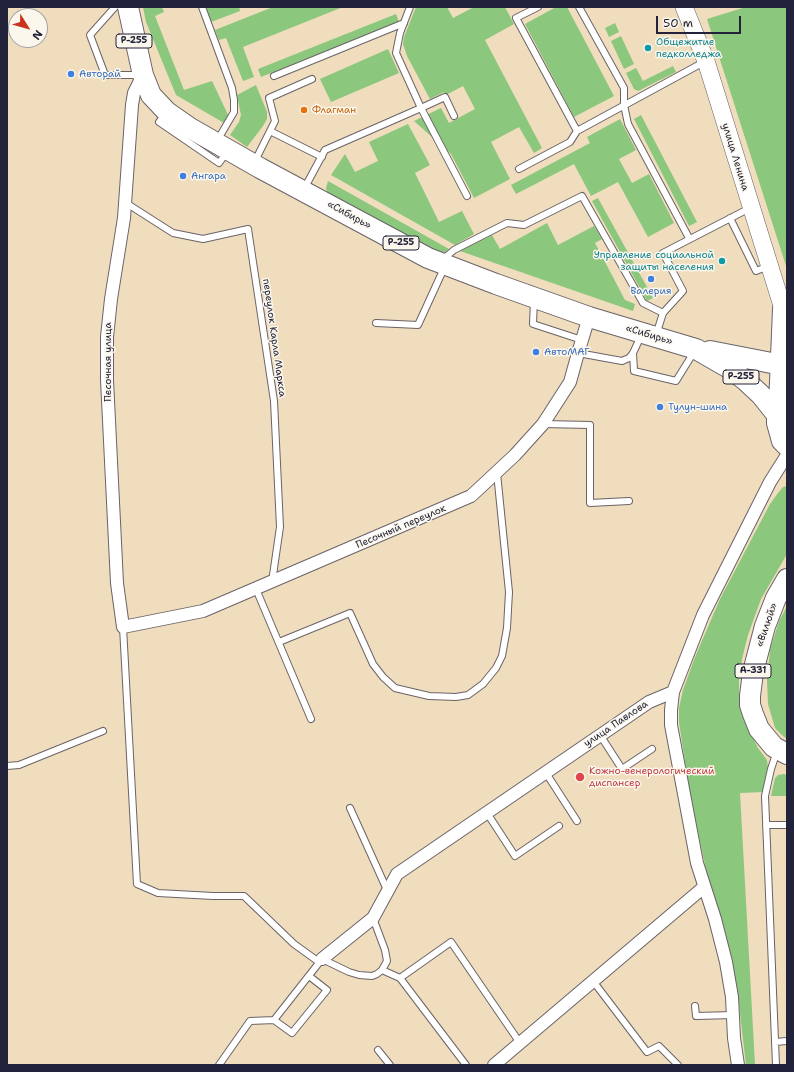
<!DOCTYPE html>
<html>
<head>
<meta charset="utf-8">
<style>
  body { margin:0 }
  #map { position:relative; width:794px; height:1072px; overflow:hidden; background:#f0ddbd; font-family:"Shantell Sans",sans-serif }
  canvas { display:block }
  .frame { position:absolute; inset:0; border:8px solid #22223b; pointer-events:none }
  .north { position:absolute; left:8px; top:8px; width:40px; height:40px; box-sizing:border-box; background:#fbf7ec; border:1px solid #a4a2a5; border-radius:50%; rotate:127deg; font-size:11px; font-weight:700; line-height:16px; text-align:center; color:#22223b }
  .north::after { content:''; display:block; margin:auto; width:14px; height:18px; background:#c8321e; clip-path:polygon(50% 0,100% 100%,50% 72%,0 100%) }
  .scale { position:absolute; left:656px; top:16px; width:85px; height:18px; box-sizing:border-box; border:2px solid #22223b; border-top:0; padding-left:5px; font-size:12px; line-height:14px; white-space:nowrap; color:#22223b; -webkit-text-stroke:3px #fbf7ec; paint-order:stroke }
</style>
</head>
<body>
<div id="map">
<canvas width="794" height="1072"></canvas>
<div class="frame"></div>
<div class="north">N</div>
<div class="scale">50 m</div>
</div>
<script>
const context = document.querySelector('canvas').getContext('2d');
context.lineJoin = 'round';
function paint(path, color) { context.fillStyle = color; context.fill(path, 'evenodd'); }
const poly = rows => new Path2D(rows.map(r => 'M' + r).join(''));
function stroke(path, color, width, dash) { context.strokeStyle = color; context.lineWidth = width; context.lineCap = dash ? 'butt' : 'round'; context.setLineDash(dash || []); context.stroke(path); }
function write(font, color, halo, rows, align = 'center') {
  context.font = font + ' "Shantell Sans",sans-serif'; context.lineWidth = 3; context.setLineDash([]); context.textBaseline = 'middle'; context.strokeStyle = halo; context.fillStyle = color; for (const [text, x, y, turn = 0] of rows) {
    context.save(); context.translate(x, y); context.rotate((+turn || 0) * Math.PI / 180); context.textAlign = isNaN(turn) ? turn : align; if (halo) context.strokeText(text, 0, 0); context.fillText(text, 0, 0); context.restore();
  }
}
const green = poly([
  [143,7,162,7,164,12,155,16,184,90,212,81,229,117,224,123,176,95,146,22],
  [206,7,239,7,240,11,211,22],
  [273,7,343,7,243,47,254,77,243,81,226,38,219,40,215,30],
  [416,7,447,7,453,18,474,7,505,7,514,24,485,40,542,148,534,153,519,127,491,142,510,179,474,198,451,154,414,121,441,108,449,123,475,109,463,86,446,95,444,92,430,99,407,56,403,44,404,37],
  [556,7,567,7,614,96,574,117,525,24],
  [746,7,787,7,787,269,707,19],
  [396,14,399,22,261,77,258,69],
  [615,23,619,32,609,37,605,28],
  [621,36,634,64,624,69,611,41],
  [388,49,399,73,331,102,320,79],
  [673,66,676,72,638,91,634,89,626,73,636,68,643,81],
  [256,85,267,112,267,119,263,126,247,147,230,135,239,122,241,115,237,95],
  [641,115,697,222,689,226,634,119],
  [620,119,636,150,619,159,632,183,649,174,674,223,648,237,618,182,591,196,574,164,516,194,511,185,590,143,587,137],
  [408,124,430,165,415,173,439,222,462,211,474,234,455,245,331,175,345,154,355,172,378,161,369,142],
  [328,181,449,249,445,252,438,252,330,196,327,192,326,188],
  [598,198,653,298,647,301,592,201],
  [547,223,558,245,594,226,602,239,595,243,625,300,635,304,633,311,460,251,492,235,500,249],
  [787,486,787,554,761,599,748,635,742,659,739,680,739,692,741,710,746,724,758,748,767,760,768,768,764,792,740,793,755,1065,746,1065,739,1005,712,898,689,789,679,722,679,708,683,690,695,657,720,599,770,504,778,493,783,487],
  [787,606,787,739,783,736,775,728,768,704,767,681,770,650,779,621],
  [784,774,787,775,787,796,771,796,775,778,778,775]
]);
const service = poly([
  [115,7,90,35,105,75,139,75],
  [202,7,232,88,234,100,234,112,217,141],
  [538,7,516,18,577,131],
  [579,7,624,88,624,105,628,124,689,238],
  [274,76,404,23],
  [166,113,159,122,219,163,227,152],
  [454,116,445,97,421,108,467,196],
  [270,131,322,157],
  [254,163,275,121,269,98,312,79],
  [519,169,570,142,577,131,704,62],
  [304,189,325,150,421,108,396,53,400,33,410,7],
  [126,203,173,233,203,239,248,229,274,401,280,527,272,582],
  [730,218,756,271,769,266],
  [442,260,454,250,507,223,524,225,582,196,643,303,663,313],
  [534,300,533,324,582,340],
  [376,323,418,325,445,266],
  [656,335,663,313,683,291,663,253,750,208],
  [578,353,622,361,629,358,633,353,641,336],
  [633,353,634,371,676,381,694,352],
  [543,424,590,425,590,503,629,501],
  [256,589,311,719],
  [123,627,137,884,158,893,213,896,244,896,294,944,319,962],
  [279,642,350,613,373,664,383,677,395,688,429,696,456,697,468,695,483,684,496,668,502,656,507,628,509,592,497,473],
  [600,735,622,769,652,749],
  [7,766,19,765,103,731],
  [546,773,577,821],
  [350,808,388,892],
  [487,813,515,856,559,826],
  [766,825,787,825],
  [373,918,385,950,387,961,382,970,400,978,466,1065],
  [309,976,327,990,292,1033,274,1020,322,959,349,972,359,975,372,976,377,974,382,970],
  [400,978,451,942,520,1043],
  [593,981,647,1052,659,1046,678,1065],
  [695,1006,696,1016,733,1015],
  [775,1042,787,1041],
  [378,1050,390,1065],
  [219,1065,250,1021,274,1020],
  [776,1065,765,796,771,769,777,751]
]);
const minor = poly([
  [143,75,134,93,132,105,124,218,111,299,107,337,107,380,117,583,123,627,203,611,471,496,515,455,543,424,570,382,578,353,589,317],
  [322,959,373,918,397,874,649,702,673,692],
  [494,1065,704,887],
  [738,1065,734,1038,732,997,726,962,715,919,697,863,671,725,671,710,673,692,703,615,770,482,787,455]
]);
const secondary = poly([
  [684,7,706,61,783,309]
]);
const trunk = poly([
  [128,7,143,75,151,95,167,112,190,128,260,168,428,258,496,284,589,317,696,349,729,368,745,380,761,395,777,415],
  [710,351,787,366],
  [780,403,777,415,777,423,782,441,787,446],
  [779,406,783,309],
  [787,579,776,598,765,626,753,672,750,696,750,705,753,714,759,729,774,747,787,754]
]);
const markers = [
  [648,48,4,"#0f9aa8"],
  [71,74,4,"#3f7fe0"],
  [304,110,4,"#e8710a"],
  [183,176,4,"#3f7fe0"],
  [722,261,4,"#0f9aa8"],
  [651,279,4,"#3f7fe0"],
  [536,352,4,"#3f7fe0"],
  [660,407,4,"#3f7fe0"],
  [580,777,5,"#e0444e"]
];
const shields = [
  [134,41,36],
  [401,243,36],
  [741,377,36],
  [753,671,36]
];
const shieldNames = [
  ["Р-255",134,41],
  ["Р-255",401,243],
  ["Р-255",741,377],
  ["А-331",753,671]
];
const cultureNames = [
  ["Общежитие",656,42],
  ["педколледжа",656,54],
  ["Управление социальной",714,255,"right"],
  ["защиты населения",714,267,"right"]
];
const shopNames = [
  ["Авторай",79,74],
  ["Ангара",191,176],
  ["Валерия",651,291,"center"],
  ["АвтоМАГ",544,352],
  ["Тулун-шина",668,407]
];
const foodNames = [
  ["Флагман",312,110]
];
const streetNames = [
  ["улица Ленина",735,157,73],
  ["«Сибирь»",349,215,29],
  ["«Сибирь»",649,335,17],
  ["переулок Карла Маркса",274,338,82],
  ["Песочная улица",108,362,-90],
  ["Песочный переулок",401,527,-23],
  ["«Вилюй»",767,625,-71],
  ["улица Павлова",616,724,-34]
];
const healthNames = [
  ["Кожно-венерологический",589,771],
  ["диспансер",589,783]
];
paint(green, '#8bc77c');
stroke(service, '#6a6368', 8);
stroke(minor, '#6a6368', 14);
stroke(secondary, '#6a6368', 18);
stroke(trunk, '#6a6368', 22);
stroke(service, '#fff', 6);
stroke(minor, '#fff', 12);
stroke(secondary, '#fff', 17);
stroke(trunk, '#fff', 20);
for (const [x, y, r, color] of markers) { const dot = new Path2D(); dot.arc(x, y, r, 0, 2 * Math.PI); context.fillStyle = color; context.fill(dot); stroke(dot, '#fbf7ec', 1.5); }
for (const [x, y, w] of shields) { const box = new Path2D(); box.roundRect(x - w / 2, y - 7, w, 14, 3); context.fillStyle = '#fbf7ec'; context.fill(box); stroke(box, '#22223b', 1); }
write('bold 9px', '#22223b', null, shieldNames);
write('10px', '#0d838f', '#fbf7ec', cultureNames, 'left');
write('10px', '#366cbe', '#fbf7ec', shopNames, 'left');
write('10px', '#c56008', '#fbf7ec', foodNames, 'left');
write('10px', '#22223b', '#fbf7ec', streetNames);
write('10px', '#be3a42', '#fbf7ec', healthNames, 'left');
</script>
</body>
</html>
